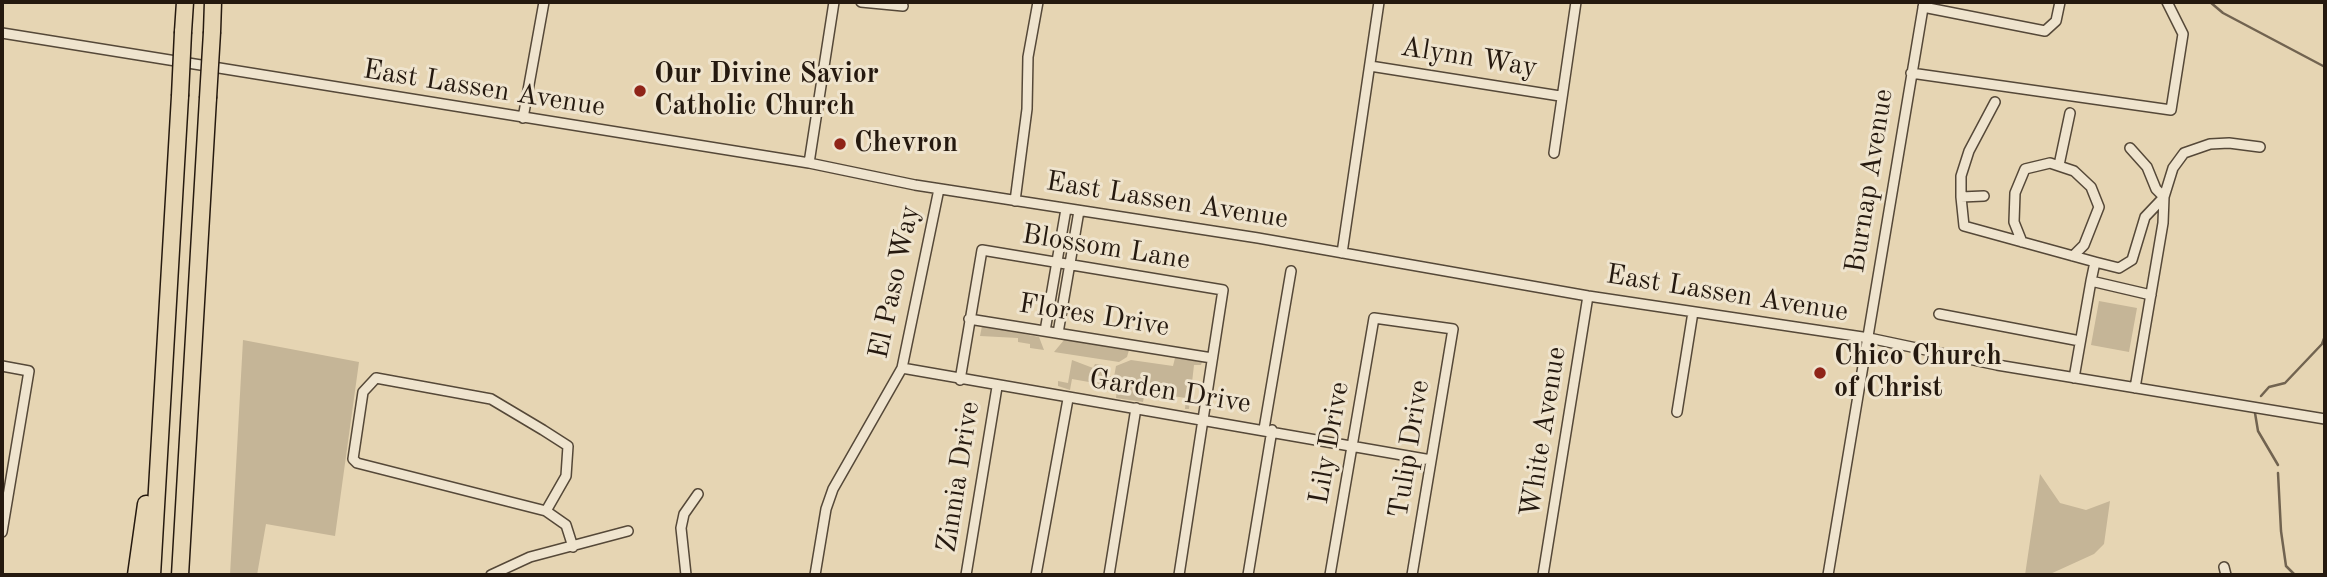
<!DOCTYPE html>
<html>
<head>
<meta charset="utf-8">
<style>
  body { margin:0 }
  #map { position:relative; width:2327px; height:577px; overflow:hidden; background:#e6d5b3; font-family:"Old Standard TT",serif }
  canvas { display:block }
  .frame { position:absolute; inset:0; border:4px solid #25190f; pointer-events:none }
</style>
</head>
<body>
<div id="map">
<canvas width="2327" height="577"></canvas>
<div class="frame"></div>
</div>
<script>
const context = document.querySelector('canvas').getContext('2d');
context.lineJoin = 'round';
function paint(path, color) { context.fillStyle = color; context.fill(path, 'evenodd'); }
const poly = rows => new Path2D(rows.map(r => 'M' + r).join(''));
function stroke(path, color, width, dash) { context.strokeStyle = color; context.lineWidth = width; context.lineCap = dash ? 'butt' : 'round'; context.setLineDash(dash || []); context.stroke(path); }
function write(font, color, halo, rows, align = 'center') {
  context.font = font + ' "Old Standard TT",serif'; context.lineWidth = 6; context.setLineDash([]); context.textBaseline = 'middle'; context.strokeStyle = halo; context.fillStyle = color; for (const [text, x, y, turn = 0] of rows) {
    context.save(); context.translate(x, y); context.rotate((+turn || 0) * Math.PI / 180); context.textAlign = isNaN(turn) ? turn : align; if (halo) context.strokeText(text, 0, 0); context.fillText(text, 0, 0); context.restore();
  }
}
const green = poly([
  [2099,301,2137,308,2129,352,2091,345],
  [982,326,1039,337,1044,350,1030,348,1030,344,1018,342,1018,338,980,336],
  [243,340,359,362,335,536,266,524,257,575,230,575],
  [1064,340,1129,350,1127,357,1119,362,1054,352],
  [1175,358,1202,362,1201,365,1194,365,1189,409,1185,409,1186,398,1145,392,1143,402,1116,398,1117,387,1072,379,1070,390,1058,386,1058,381,1068,383,1072,360,1093,368,1095,364,1103,365,1102,374,1114,377,1116,366,1131,360,1173,366],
  [2040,474,2060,503,2086,510,2110,501,2104,544,2094,554,2048,575,2025,575]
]);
const stream = poly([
  [2210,2,2223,13,2325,67],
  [2261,396,2269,387,2285,383,2322,344,2325,336],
  [2255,413,2258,431,2278,465],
  [2278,473,2281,531,2286,566,2295,575]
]);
const street = poly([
  [861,2,903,6],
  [1923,7,2045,31,2056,21,2060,2],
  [2,33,809,163,915,185,1258,238,1588,296,1869,338,1997,365,2325,419],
  [1370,66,1560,96],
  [1911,73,2171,110,2183,34,2167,2],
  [523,118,544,2],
  [1554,153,1576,2],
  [809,163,834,2],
  [2059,165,2070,113],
  [1984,196,1961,197,1964,226,2095,262,2091,281],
  [1961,197,1961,176,1969,151,1995,102],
  [1015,201,1027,109,1028,57,1038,2],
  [2022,242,2014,222,2015,193,2025,169,2050,163,2074,171,2091,187,2099,207,2084,245,2073,256],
  [1342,253,1379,2],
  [2095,262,2119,268,2132,260,2145,217,2164,197,2156,189,2147,167,2130,148],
  [1939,314,2080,341],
  [969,319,1212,358],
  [1045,331,1066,209],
  [1058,333,1079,211],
  [2,366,29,371,2,532],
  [902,368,1431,460],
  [2074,378,2091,281,2151,295],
  [960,380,982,250,1223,290,1179,575],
  [2135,388,2163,223,2164,197,2173,168,2184,153,2210,144,2229,143,2260,147],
  [1677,412,1693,312],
  [1264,429,1291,271],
  [546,511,566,476,568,446,543,430,491,399,376,378,363,392,353,459,357,463,546,511,566,525,573,547],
  [2224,567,2226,575],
  [491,575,530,557,628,531],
  [686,575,681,528,684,514,698,494],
  [815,575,826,509,833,489,902,368,939,189],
  [966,575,997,387],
  [1036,575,1068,399],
  [1109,575,1136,408],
  [1248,575,1272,430],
  [1330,575,1374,318,1453,329,1412,575],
  [1543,575,1588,296],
  [1828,575,1924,2]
]);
const highway = poly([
  [183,32,185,2],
  [212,32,213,2],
  [136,575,146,504],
  [152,575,180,96],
  [180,575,208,98]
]);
const highwayBridge = poly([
  [180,96,183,32],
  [208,98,212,32]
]);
const markers = [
  [640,91,7,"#8f2418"],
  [840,144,7,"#8f2418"],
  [1820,373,7,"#8f2418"]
];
const streetNames = [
  ["Alynn Way",1469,58,9],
  ["East Lassen Avenue",484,89,9],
  ["Burnap Avenue",1870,181,-81],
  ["East Lassen Avenue",1167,201,9],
  ["Blossom Lane",1106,248,9],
  ["El Paso Way",895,282,-78],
  ["East Lassen Avenue",1727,294,9],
  ["Flores Drive",1094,316,9],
  ["Garden Drive",1170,392,9],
  ["White Avenue",1544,432,-81],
  ["Lily Drive",1330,443,-80],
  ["Tulip Drive",1410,449,-81],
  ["Zinnia Drive",959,477,-81]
];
const poiNames = [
  ["Our Divine Savior",654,75],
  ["Catholic Church",654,107],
  ["Chevron",854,144],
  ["Chico Church",1834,357],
  ["of Christ",1834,389]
];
paint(green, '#c5b597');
stroke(stream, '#716350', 2.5);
stroke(street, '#554838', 12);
stroke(highway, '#25190f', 19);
stroke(street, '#efe4ce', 9);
stroke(highway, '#e6d5b3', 16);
stroke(highwayBridge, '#25190f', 19, []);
stroke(highwayBridge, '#e6d5b3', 16);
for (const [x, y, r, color] of markers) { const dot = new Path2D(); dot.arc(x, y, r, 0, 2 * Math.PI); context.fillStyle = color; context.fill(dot); stroke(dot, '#efe4ce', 2.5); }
write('28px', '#25190f', '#efe4ce', streetNames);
write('bold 28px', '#25190f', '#efe4ce', poiNames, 'left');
</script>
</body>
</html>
